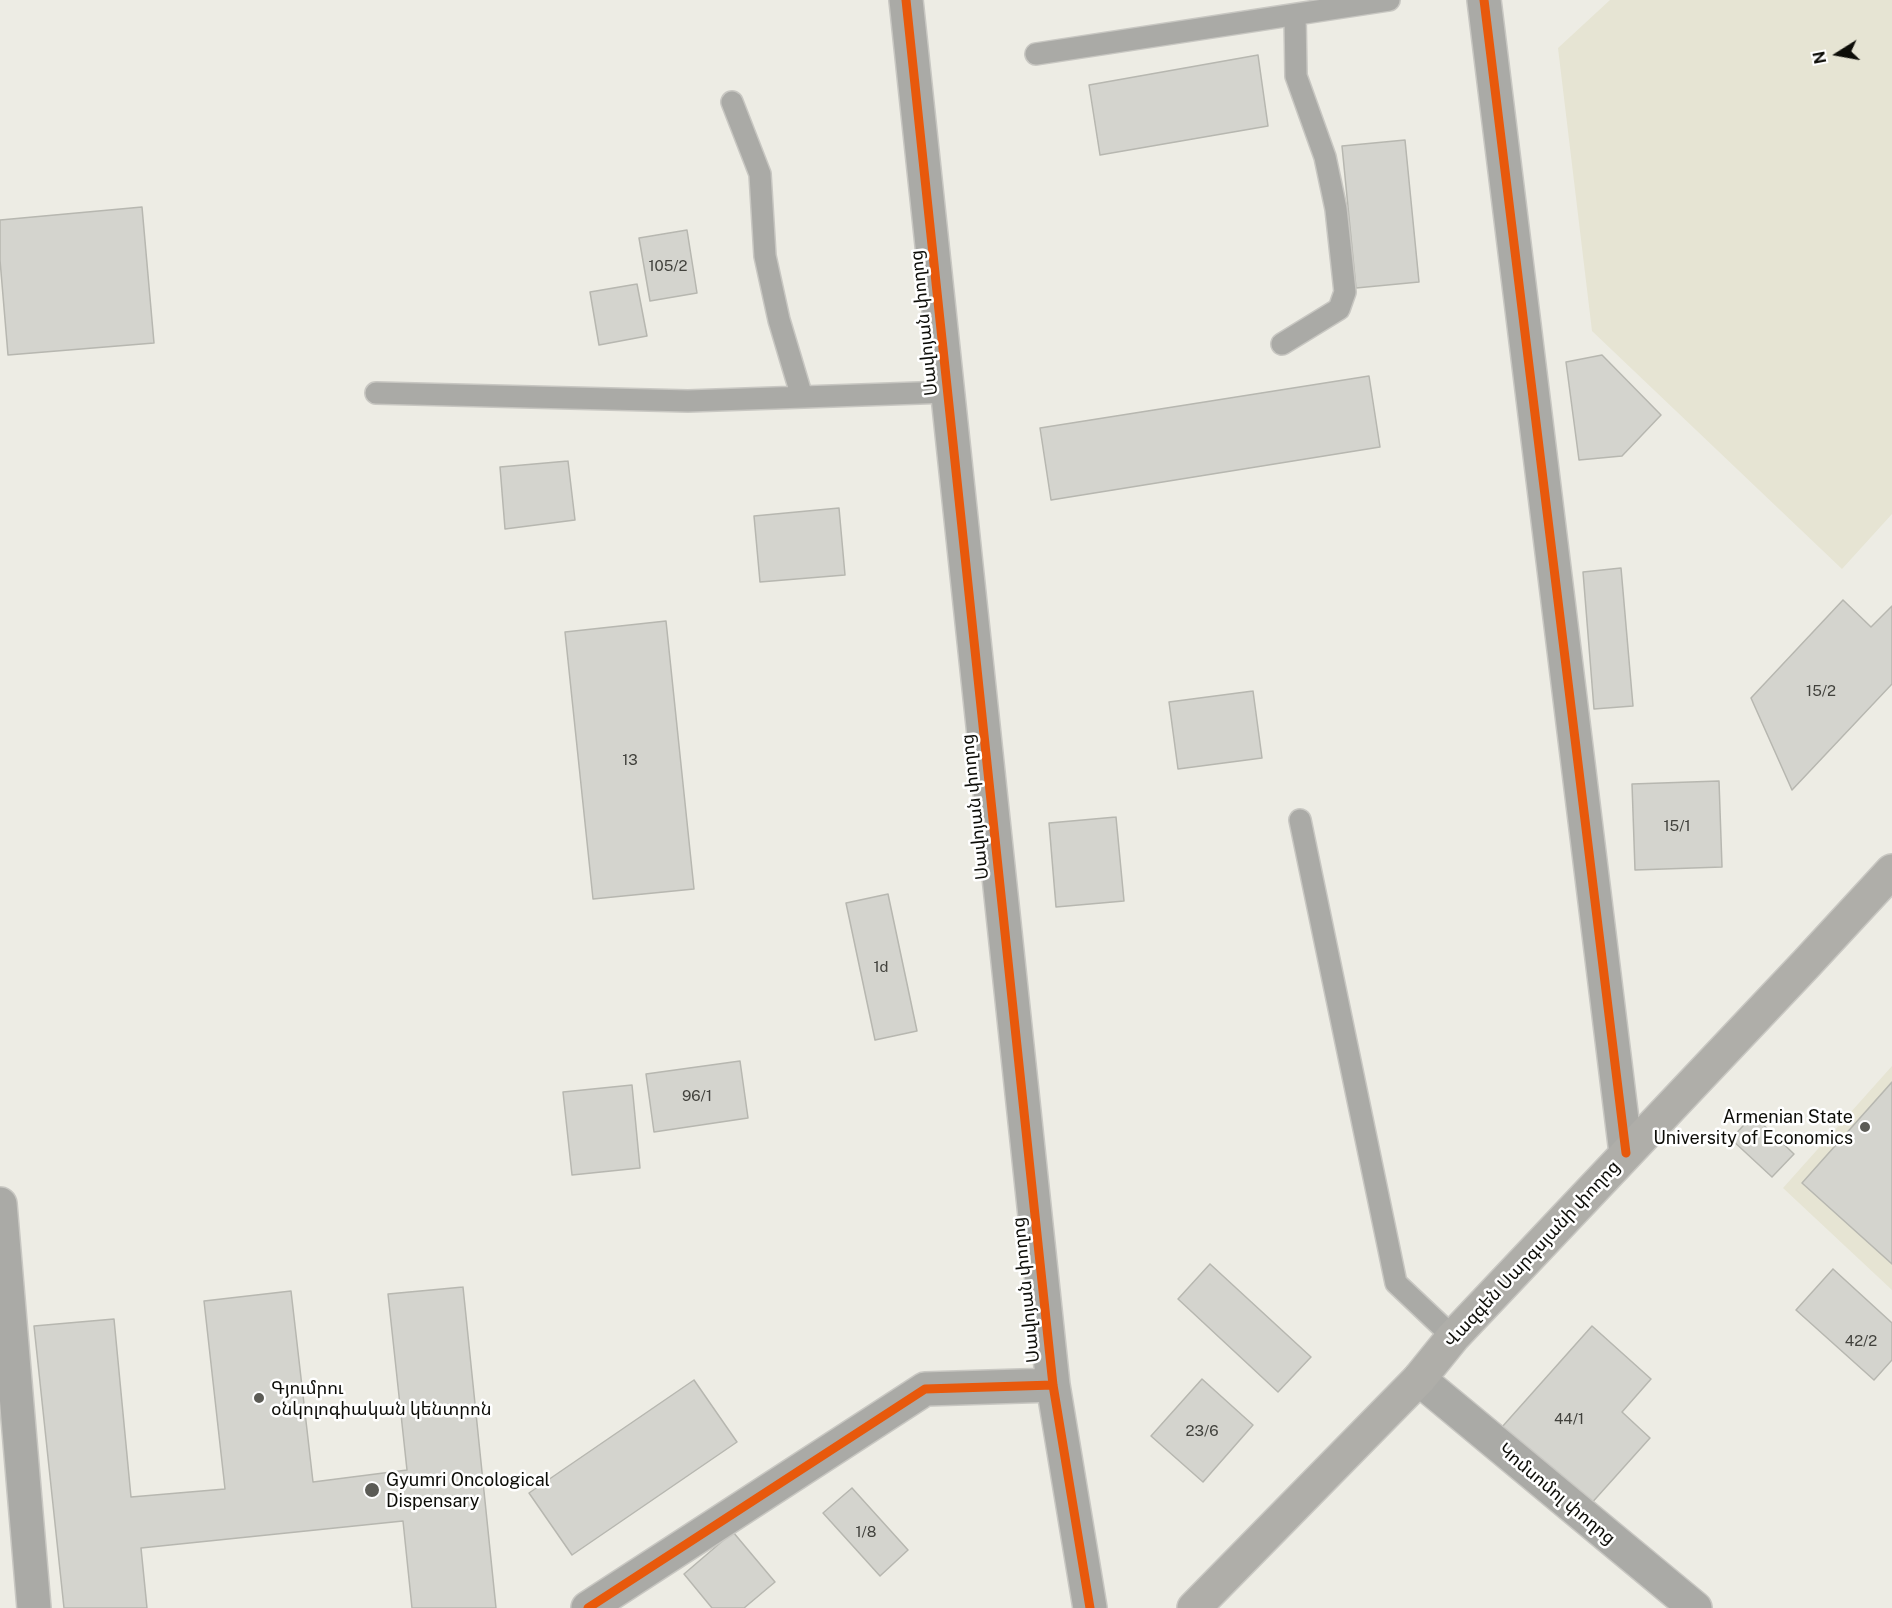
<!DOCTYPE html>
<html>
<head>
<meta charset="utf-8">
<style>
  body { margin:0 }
  #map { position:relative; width:1892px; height:1608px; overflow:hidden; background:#edece4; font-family:"Public Sans",sans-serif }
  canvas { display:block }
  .north { position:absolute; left:1808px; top:24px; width:60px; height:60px; -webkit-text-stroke:4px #fff; paint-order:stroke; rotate:259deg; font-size:16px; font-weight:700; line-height:24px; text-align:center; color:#0d0d08 }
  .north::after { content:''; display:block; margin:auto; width:21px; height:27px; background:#0d0d08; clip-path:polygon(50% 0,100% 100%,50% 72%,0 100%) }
</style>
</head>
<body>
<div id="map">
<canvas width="1892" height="1608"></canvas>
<div class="north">N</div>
</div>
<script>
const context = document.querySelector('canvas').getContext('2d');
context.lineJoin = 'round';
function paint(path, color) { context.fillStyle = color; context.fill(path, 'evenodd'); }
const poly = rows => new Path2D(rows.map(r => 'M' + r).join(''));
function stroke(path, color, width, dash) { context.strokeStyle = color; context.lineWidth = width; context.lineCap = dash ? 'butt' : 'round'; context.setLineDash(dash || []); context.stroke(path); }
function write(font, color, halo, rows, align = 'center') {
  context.font = font + ' "Public Sans","Noto Sans Armenian",sans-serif'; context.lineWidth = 5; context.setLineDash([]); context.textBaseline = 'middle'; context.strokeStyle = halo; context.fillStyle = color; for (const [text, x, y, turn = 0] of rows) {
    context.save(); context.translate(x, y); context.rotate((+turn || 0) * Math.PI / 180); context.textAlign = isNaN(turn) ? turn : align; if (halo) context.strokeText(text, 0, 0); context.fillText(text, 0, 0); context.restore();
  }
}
const built = poly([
  [1610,0,1892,0,1892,514,1842,569,1592,331,1558,48],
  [1892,1066,1892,1290,1783,1188]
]);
const building = poly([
  [1258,55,1268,126,1100,155,1089,85,1258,55],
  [1405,140,1419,282,1356,288,1342,146,1405,140],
  [142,207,154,343,8,355,0,260,0,220,142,207],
  [687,230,697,293,650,301,639,238,687,230],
  [637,284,647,336,599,345,590,292,637,284],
  [1602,355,1661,415,1622,456,1579,460,1566,362,1602,355],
  [1369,376,1380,447,1051,500,1040,428,1369,376],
  [568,461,575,520,505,529,500,467,568,461],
  [839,508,845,575,760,582,754,516,839,508],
  [1621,568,1633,706,1594,709,1583,572,1621,568],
  [1843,600,1871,627,1892,606,1892,684,1792,790,1751,698,1843,600],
  [666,621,694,889,593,899,565,632,666,621],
  [1253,691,1262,758,1178,769,1169,702,1253,691],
  [1719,781,1722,867,1635,870,1632,784,1719,781],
  [1116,817,1124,901,1056,907,1049,823,1116,817],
  [888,894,917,1031,875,1040,846,903,888,894],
  [740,1061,748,1118,654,1132,646,1074,740,1061],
  [1892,1082,1892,1264,1802,1183,1892,1082],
  [632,1085,640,1168,572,1175,563,1092,632,1085],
  [1753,1115,1794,1154,1772,1177,1731,1139,1753,1115],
  [1210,1264,1311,1357,1278,1392,1178,1299,1210,1264],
  [1833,1269,1892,1323,1892,1360,1874,1380,1796,1310,1833,1269],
  [463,1287,496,1608,412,1608,403,1521,141,1548,147,1608,64,1608,34,1326,114,1319,131,1497,225,1489,204,1301,291,1291,313,1482,407,1470,388,1294,463,1287],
  [1592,1326,1651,1379,1622,1412,1650,1438,1589,1506,1502,1427,1592,1326],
  [1202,1379,1253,1425,1203,1482,1151,1436,1202,1379],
  [694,1380,737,1442,572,1555,529,1493,694,1380],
  [852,1488,908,1550,880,1576,823,1513,852,1488],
  [733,1532,775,1582,744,1608,712,1608,684,1574,733,1532]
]);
const service = poly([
  [1036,54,1389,0],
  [732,102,760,174,765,256,779,320,802,397],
  [1282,344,1339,309,1345,292,1336,209,1325,157,1296,76,1295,15],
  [376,393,688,401,948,392],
  [1300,820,1396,1283,1453,1337]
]);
const minor = poly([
  [906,0,1053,1385,1090,1608],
  [1484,0,1626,1153],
  [0,1204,34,1608],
  [1419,1379,1695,1608],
  [588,1608,925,1389,1053,1385]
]);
const trunk = poly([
  [1194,1608,1419,1379,1453,1337,1806,964,1892,871]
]);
const cycleway = poly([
  [906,0,1053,1385,1090,1608],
  [1484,0,1626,1153],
  [588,1608,925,1389,1053,1385]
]);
const markers = [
  [1865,1127,6,"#5b5b55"],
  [259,1398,6,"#5b5b55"],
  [372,1490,8,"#5b5b55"]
];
const numberNames = [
  ["105/2",668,266],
  ["15/2",1821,691],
  ["13",630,760],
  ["15/1",1677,826],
  ["1d",881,967],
  ["96/1",697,1096],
  ["42/2",1861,1341],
  ["44/1",1569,1419],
  ["23/6",1202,1431],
  ["1/8",866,1532]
];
const streetNames = [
  ["Սավոյան փողոց",924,323,-96],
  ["Սավոյան փողոց",975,807,-96],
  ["Վազգեն Սարգսյանի փողոց",1532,1254,-47],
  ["Սավոյան փողոց",1026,1290,-96],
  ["Կոմսոմոլ փողոց",1557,1494,40]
];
const poiNames = [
  ["Armenian State",1853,1117,"right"],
  ["University of Economics",1853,1138,"right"],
  ["Գյումրու",271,1388],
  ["օնկոլոգիական կենտրոն",271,1409],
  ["Gyumri Oncological",386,1480],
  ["Dispensary",386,1501]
];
paint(built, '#e6e4d3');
paint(building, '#d4d4ce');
stroke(building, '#b7b7b0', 1.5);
stroke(service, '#c8c7c2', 24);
stroke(minor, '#c8c7c2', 36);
stroke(trunk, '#c8c7c2', 36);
stroke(service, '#aaaaa6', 21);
stroke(minor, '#aaaaa6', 33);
stroke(trunk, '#afaea9', 33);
stroke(cycleway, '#e8590c', 9);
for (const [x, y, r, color] of markers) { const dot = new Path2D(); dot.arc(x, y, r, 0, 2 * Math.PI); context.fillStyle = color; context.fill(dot); stroke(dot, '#fff', 2); }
write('15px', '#41413c', null, numberNames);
write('18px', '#0d0d08', '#fff', streetNames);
write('18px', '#0d0d08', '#fff', poiNames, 'left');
</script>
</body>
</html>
